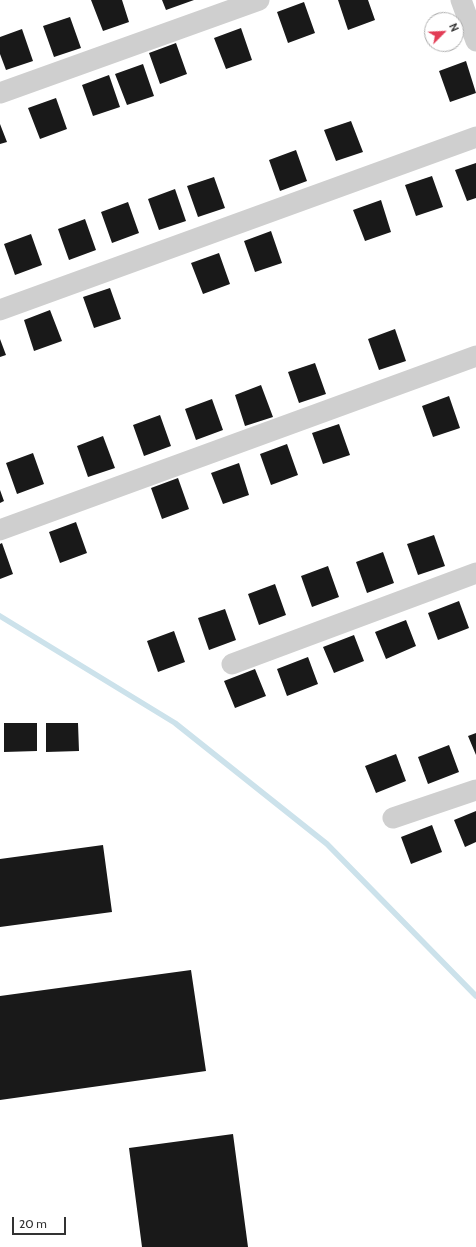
<!DOCTYPE html>
<html>
<head>
<meta charset="utf-8">
<style>
  body { margin:0 }
  #map { position:relative; width:476px; height:1247px; overflow:hidden; background:#fff; font-family:Cabin,sans-serif }
  canvas { display:block }
  .north { position:absolute; left:424px; top:12px; width:40px; height:40px; box-sizing:border-box; background:#fff; border:1px solid #adadad; border-radius:50%; rotate:66deg; font-size:11px; font-weight:700; line-height:16px; text-align:center; color:#323232 }
  .north::after { content:''; display:block; margin:auto; width:14px; height:18px; background:#e23c55; clip-path:polygon(50% 0,100% 100%,50% 72%,0 100%) }
  .scale { position:absolute; left:12px; top:1217px; width:54px; height:18px; box-sizing:border-box; border:2px solid #323232; border-top:0; padding-left:5px; font-size:12px; line-height:14px; white-space:nowrap; color:#323232; -webkit-text-stroke:3px #fff; paint-order:stroke }
</style>
</head>
<body>
<div id="map">
<canvas width="476" height="1247"></canvas>
<div class="north">N</div>
<div class="scale">20 m</div>
</div>
<script>
const context = document.querySelector('canvas').getContext('2d');
context.lineJoin = 'round';
const poly = rows => new Path2D(rows.map(r => 'M' + r).join(''));
function stroke(path, color, width, dash) { context.strokeStyle = color; context.lineWidth = width; context.lineCap = dash ? 'butt' : 'round'; context.setLineDash(dash || []); context.stroke(path); }
function paint(path, color) { context.fillStyle = color; context.fill(path, 'evenodd'); }
const stream = poly([
  [0,616,175,723,327,844,476,996]
]);
const building = poly([
  [91,0,122,0,129,22,103,31],
  [162,0,194,0,166,10],
  [338,0,368,0,375,20,348,30],
  [304,2,315,33,288,43,277,12],
  [70,17,81,48,54,57,43,26],
  [241,28,252,60,226,69,214,38],
  [22,29,33,61,6,70,0,54,0,37],
  [176,43,187,74,160,84,149,53],
  [466,61,476,93,450,102,439,71],
  [143,64,154,96,127,105,115,74],
  [109,75,120,107,93,116,82,85],
  [56,98,67,129,40,139,28,108],
  [351,121,363,152,336,161,324,130],
  [0,124,7,142,0,144],
  [296,150,307,181,280,191,269,160],
  [476,163,476,198,467,201,455,170],
  [432,176,443,207,416,216,405,185],
  [214,177,225,208,198,217,187,186],
  [175,189,186,221,159,230,148,199],
  [381,200,391,232,365,241,353,210],
  [128,202,139,233,112,243,101,212],
  [85,219,96,250,69,260,58,229],
  [271,231,282,263,255,272,244,241],
  [31,234,42,265,15,275,4,244],
  [219,253,230,284,203,294,191,263],
  [110,288,121,319,94,328,83,297],
  [50,310,62,341,34,351,24,320],
  [395,329,406,361,379,370,368,339],
  [0,339,6,355,0,357],
  [315,363,326,394,299,403,288,372],
  [261,385,273,417,245,426,235,395],
  [449,396,460,428,433,437,422,406],
  [212,399,223,430,196,440,185,409],
  [160,415,171,446,144,456,133,425],
  [339,424,350,455,323,464,312,433],
  [103,436,115,468,88,477,77,446],
  [287,444,298,475,271,485,260,454],
  [33,453,44,484,17,494,6,463],
  [239,463,249,495,223,504,211,473],
  [178,478,189,509,162,519,151,488],
  [0,490,4,501,0,503],
  [76,522,87,553,60,563,49,532],
  [434,535,445,566,418,575,407,544],
  [2,543,13,574,0,579,0,544],
  [383,552,394,583,367,593,356,562],
  [328,566,339,597,312,607,301,576],
  [275,584,286,615,259,625,248,594],
  [459,601,469,628,438,640,428,613],
  [225,609,236,640,209,650,198,618],
  [406,620,416,646,386,659,375,632],
  [174,631,185,662,158,672,147,641],
  [354,635,364,661,334,673,323,647],
  [308,657,318,684,287,696,277,669],
  [255,669,266,696,235,708,224,681],
  [4,723,37,723,37,751,4,752],
  [46,723,78,723,79,751,46,752],
  [476,733,476,755,468,736],
  [449,745,459,772,428,784,418,757],
  [396,754,406,781,376,793,365,766],
  [476,811,476,842,465,847,454,820],
  [432,825,442,852,411,864,401,837],
  [103,845,112,912,0,927,0,859],
  [191,970,206,1071,0,1100,0,996],
  [233,1134,248,1247,142,1247,129,1148]
]);
const minor = poly([
  [461,0,476,41],
  [0,93,259,0],
  [0,310,476,137],
  [0,530,476,356],
  [232,664,476,573],
  [393,818,476,790]
]);
stroke(stream, '#cce2eb', 5.5);
paint(building, '#191919');
stroke(minor, '#cfcfcf', 21);
</script>
</body>
</html>
